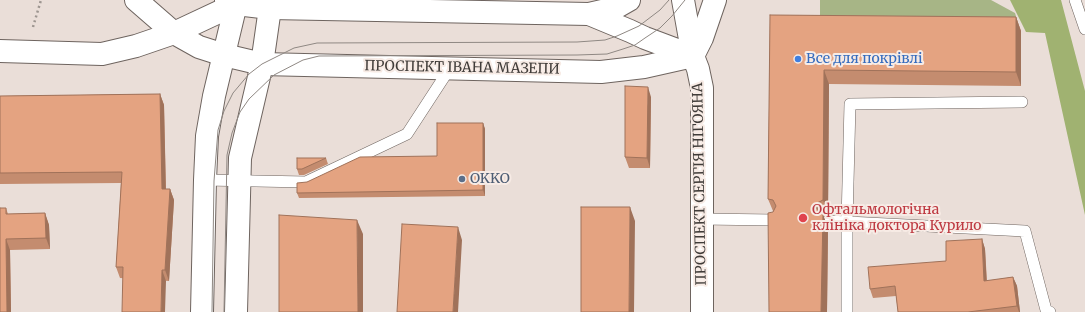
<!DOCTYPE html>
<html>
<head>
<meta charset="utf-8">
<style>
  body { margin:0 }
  canvas { display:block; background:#eaded8 }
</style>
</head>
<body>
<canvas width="1085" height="312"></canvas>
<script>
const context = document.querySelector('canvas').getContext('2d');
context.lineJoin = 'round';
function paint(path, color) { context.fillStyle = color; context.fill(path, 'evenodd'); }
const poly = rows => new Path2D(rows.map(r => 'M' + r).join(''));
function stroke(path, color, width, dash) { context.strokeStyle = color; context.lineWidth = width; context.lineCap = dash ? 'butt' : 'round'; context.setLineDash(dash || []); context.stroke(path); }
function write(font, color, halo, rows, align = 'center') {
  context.font = font + ' Merriweather,serif'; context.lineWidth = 4; context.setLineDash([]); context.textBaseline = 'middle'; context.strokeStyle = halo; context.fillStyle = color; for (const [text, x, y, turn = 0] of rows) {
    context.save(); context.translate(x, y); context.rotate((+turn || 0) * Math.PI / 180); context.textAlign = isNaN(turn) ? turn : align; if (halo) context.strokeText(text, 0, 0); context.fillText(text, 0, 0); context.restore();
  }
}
const green = poly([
  [820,0,991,0,1015,13,1018,23,820,19]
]);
const forest = poly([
  [1010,0,1061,0,1085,91,1085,215,1045,33,1026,32]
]);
const path = poly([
  [33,27,41,0]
]);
const service = poly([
  [1075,0,1085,29],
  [205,180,306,182,407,134,450,68],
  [701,219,774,220],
  [828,221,1025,231,1046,310,1050,312],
  [847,312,847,222,850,104,1022,102]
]);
const minor = poly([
  [202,312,205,180,207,136,214,96,236,4],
  [236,312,240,158,262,64,270,8]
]);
const tertiary = poly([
  [0,51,102,54,136,46,174,33,236,4]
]);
const primary = poly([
  [683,0,693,56,698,69,702,88,702,312],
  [589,14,630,31,645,38,693,56]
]);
const trunk = poly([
  [136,0,174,33,199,47,224,55,262,64,601,72,644,67,693,56,702,38,715,0],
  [226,0,236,4,270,8,589,14,615,8,629,0]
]);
const tram = poly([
  [212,312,214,181,218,130,224,111,233,93,249,74,262,64,294,48,317,43,577,42,605,40,617,36,639,26,660,10,669,0],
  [224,312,227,155,232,133,240,112,249,99,274,75,303,60,319,56,577,55,607,54,623,49,635,45,645,38,660,28,672,16,685,0]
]);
const wall = poly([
  [770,15,1016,17,1021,31,1021,86,829,84,828,214,823,216,828,228,827,312,769,312,773,211,768,199],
  [160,94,164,105,166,189,170,189,174,200,169,281,120,278,116,267,121,183,0,184,0,96],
  [651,97,650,168,629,168,625,157],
  [483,123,485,129,485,196,299,198,297,193,307,182,437,156],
  [326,158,328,164,304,175,299,175,297,169],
  [6,208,8,214,45,213,49,225,50,249,10,250,11,312,0,312],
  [982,239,985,249,987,281,1013,277,1017,286,1020,312,898,312,896,296,873,298,870,289,946,261]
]);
const shadedWall = poly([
  [1016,17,1021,31,1021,86,1016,72],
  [824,70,829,84,828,214,823,200],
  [648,87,651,97,650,168,647,158],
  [160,94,164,105,166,200,162,189],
  [483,123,485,129,485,196,483,190],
  [170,189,174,200,169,281,165,270],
  [817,203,822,217,821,221,816,207],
  [630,207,635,221,634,312,629,312],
  [45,213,49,225,50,249,46,238],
  [823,214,828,228,827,312,821,312],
  [357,220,363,234,363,312,358,312],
  [458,227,462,240,458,312,453,312],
  [6,239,10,250,11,312,7,312],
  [982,239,985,249,987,290,984,281],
  [162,270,166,281,165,312,161,312],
  [1013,277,1017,286,1020,312,1019,312,1017,306]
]);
const building = poly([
  [770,15,1016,17,1016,72,824,70,823,200,817,203,816,207,819,213,823,214,821,312,769,312,768,213,773,212,776,206,773,200,768,199,770,15],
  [625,86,648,87,647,158,625,157,625,86],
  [160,94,162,189,170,189,165,270,162,270,161,312,122,312,123,267,116,267,122,172,0,173,0,96,160,94],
  [437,123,483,123,483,190,297,193,297,183,307,182,360,157,437,156,437,123],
  [297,158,326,158,302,169,297,169,297,158],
  [581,207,630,207,629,312,581,312,581,207],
  [0,208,6,208,6,214,45,213,46,238,6,239,7,312,0,312,0,208],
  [279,215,357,220,358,312,279,312,279,215],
  [402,224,458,227,453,312,397,312,402,224],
  [982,239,984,281,1013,277,1017,306,968,312,898,312,895,286,870,289,868,267,946,261,946,241,982,239]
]);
const markers = [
  [798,59,4,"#3f7fe0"],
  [462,179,4,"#5c6f8a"],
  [803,218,5,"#e0444e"]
];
const shopNames = [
  ["Все для покрівлі",806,59]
];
const streetNames = [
  ["ПРОСПЕКТ ІВАНА МАЗЕПИ",462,68,1],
  ["ПРОСПЕКТ СЕРГІЯ НІГОЯНА",700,184,-91]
];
const serviceNames = [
  ["OKKO",470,179]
];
const healthNames = [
  ["Офтальмологічна",812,210],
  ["клініка доктора Курило",812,226]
];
paint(green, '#a7b586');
paint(forest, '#a0b271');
stroke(service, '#6e645f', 12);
stroke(minor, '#6e645f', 24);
stroke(tertiary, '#6e645f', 24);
stroke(primary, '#6e645f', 24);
stroke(trunk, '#6e645f', 24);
stroke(path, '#9d9590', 2.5, [2, 3]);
stroke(service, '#fff', 11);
stroke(minor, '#fff', 22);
stroke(tertiary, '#fff', 22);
stroke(primary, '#fff', 22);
stroke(trunk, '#fff', 22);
stroke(tram, '#8f8883', 1);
paint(wall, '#c48c6f');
paint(shadedWall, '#a0725a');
paint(building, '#e4a381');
stroke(building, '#a0725a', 1);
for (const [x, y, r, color] of markers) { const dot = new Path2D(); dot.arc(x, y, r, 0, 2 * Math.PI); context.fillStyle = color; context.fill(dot); stroke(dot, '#f7ebe5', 1.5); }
write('14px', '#366cbe', '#f7ebe5', shopNames, 'left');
write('14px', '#403c39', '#f7ebe5', streetNames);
write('14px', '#4e5e75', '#f7ebe5', serviceNames, 'left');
write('14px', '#be3a42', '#f7ebe5', healthNames, 'left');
</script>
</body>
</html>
